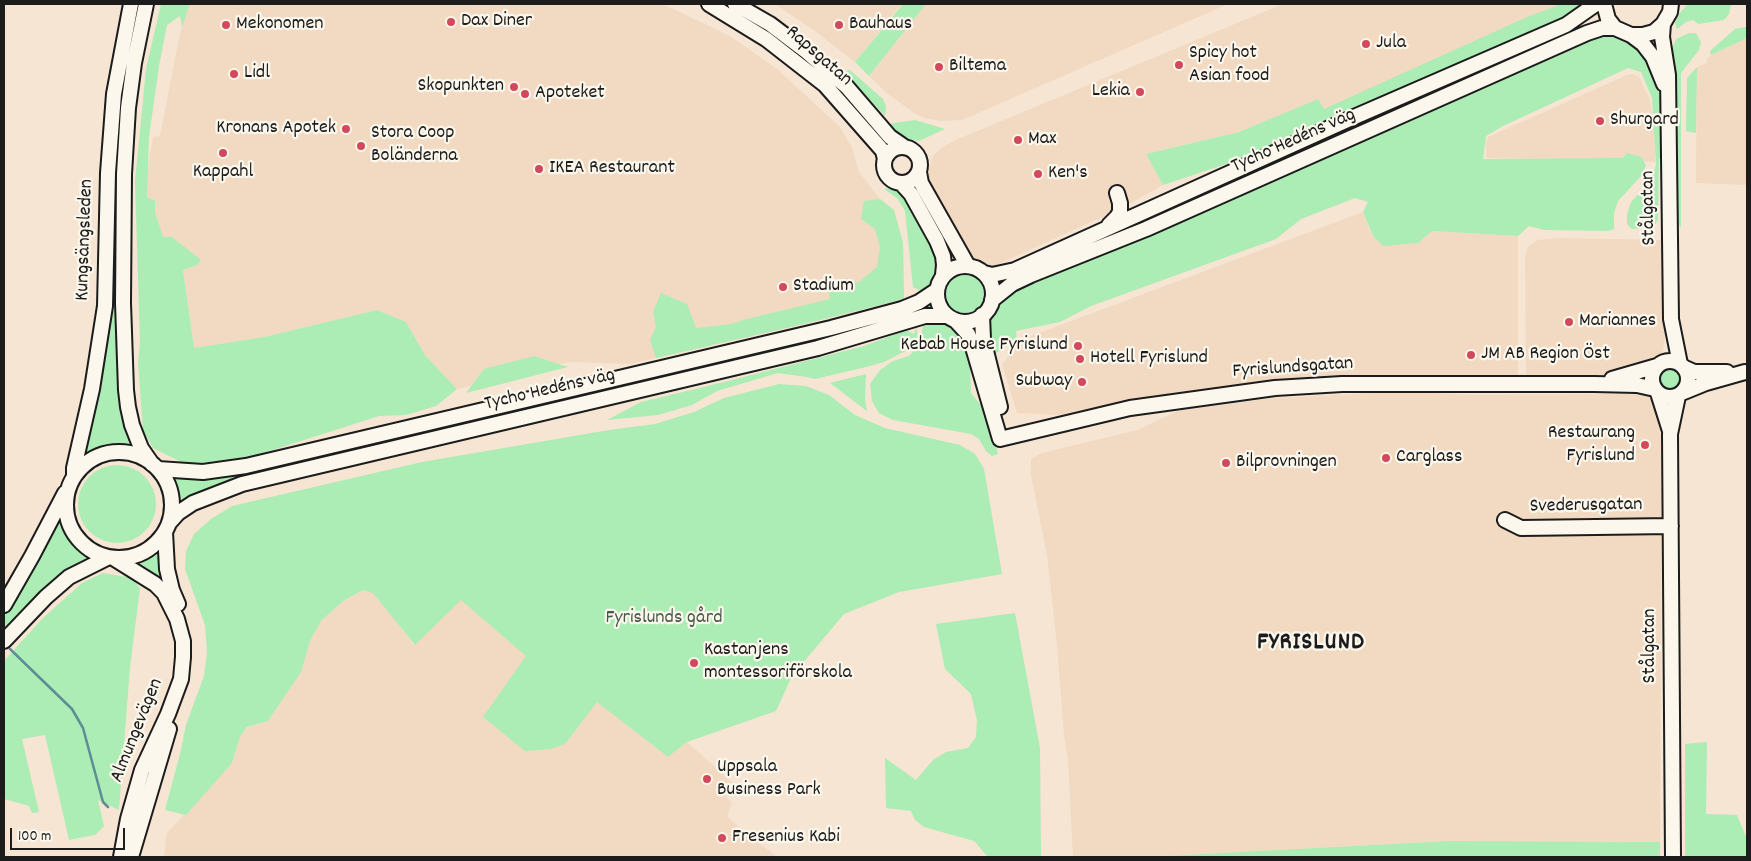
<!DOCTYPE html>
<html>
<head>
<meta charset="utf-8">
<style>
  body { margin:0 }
  #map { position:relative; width:1751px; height:861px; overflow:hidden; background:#f6e5d3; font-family:Dekko,sans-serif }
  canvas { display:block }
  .frame { position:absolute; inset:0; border:5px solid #1c1c1c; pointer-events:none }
  .scale { position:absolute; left:10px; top:828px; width:115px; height:22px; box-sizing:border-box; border:2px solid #1c1c1c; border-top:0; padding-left:6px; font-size:15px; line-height:18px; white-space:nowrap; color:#1c1c1c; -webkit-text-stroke:4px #fbf7ec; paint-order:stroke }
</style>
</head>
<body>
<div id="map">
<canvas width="1751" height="861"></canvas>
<div class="frame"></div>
<div class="scale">100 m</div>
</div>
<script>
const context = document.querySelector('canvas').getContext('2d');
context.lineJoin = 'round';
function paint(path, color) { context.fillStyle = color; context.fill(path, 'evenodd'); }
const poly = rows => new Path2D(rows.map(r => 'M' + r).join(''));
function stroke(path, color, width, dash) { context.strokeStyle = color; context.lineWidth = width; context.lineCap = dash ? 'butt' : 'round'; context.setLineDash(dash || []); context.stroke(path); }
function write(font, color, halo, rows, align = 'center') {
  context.font = font + ' Dekko,sans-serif'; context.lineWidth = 4.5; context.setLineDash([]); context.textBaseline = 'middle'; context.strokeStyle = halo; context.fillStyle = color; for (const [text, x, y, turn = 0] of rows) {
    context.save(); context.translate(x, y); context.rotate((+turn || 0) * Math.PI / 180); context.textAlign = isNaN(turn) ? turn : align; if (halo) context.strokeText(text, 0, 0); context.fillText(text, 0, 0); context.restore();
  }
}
const built = poly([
  [190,4,663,4,730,36,777,69,840,127,852,148,859,172,880,199,894,210,903,243,904,299,804,324,630,364,569,362,457,389,425,355,406,322,377,310,264,337,194,348,183,270,197,265,163,238,155,212,155,201,143,196,153,137,160,136,180,33],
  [775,4,902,4,855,62,815,31],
  [926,4,1228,4,962,120,941,121,924,118,914,113,888,94,869,76],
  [1283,4,1562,4,1324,109,1318,99,1239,132,1146,154,1163,185,1126,206,992,267,978,264,969,258,929,183,929,170,933,156,941,148,958,139],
  [1747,38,1747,185,1696,183,1697,67,1707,63,1707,59,1711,55],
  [1633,74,1639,77,1650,100,1654,126,1655,162,1629,160,1487,158,1486,144,1488,137,1627,75],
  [1363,212,1372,236,1418,243,1432,231,1518,236,1518,380,1193,393,1062,415,1017,413,1002,364,1023,339],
  [1559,238,1665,240,1666,321,1663,352,1653,365,1597,378,1529,379,1526,374,1525,256,1528,247,1538,240],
  [1399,392,1474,395,1627,394,1646,395,1652,399,1662,441,1660,842,1448,841,1146,857,1073,857,1068,760,1064,735,1057,646,1047,555,1031,475,1031,459,1042,453,1137,430,1178,411,1274,398],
  [363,590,373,592,414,645,461,599,527,656,604,707,668,757,687,742,736,786,726,797,732,802,727,817,777,857,164,857,167,833,232,763,240,737,248,727,268,721,300,673,310,641,321,621,343,601]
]);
const green = poly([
  [139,4,142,4,120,132,117,205,117,320,120,398,124,425,133,446,114,445,100,447,81,456,111,294,117,130,123,77],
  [161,4,190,4,182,27,180,16,167,25,159,66,149,137,147,197,155,201,155,212,163,237,172,237,201,260,197,265,183,270,194,348,264,337,377,310,406,322,425,355,457,389,436,406,406,415,379,416,251,457,192,464,179,461,153,448,143,431,138,363,140,343,135,181,146,69],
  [903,4,926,4,869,76,855,62],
  [1562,4,1588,4,1563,21,1552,23,1247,157,1163,185,1146,154,1239,132,1318,99,1324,109,1527,17],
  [1688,4,1731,4,1729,14,1724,20,1698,24,1693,20,1686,22,1677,29,1675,23,1679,14],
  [1746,27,1747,38,1711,55,1710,51,1735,29],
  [1605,31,1633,41,1656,71,1664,109,1662,155,1659,159,1658,219,1655,226,1650,228,1632,229,1627,224,1627,214,1631,202,1650,182,1656,165,1652,98,1641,72,1628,68,1503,126,1486,136,1483,159,1623,158,1627,153,1641,157,1646,165,1642,175,1618,201,1614,213,1614,229,1608,231,1544,230,1529,226,1518,236,1432,231,1418,243,1383,246,1373,236,1363,212,1368,202,1355,198,1301,219,1276,239,1091,306,1060,322,1016,331,1017,340,993,355,988,333,989,316,995,303,1013,287,1043,273,1106,254,1243,195],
  [1689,33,1696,33,1701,42,1699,50,1681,73,1681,228,1676,220,1676,82,1672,49,1676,39],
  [1697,67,1696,133,1686,131,1687,78],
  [850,70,883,99,886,106,885,116,846,76,845,71],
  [915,120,945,129,919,141,900,137,888,124],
  [891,187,900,190,930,237,938,263,928,289,923,292,913,287,905,211,897,198,884,189],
  [880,199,894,210,903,243,904,299,804,324,656,358,650,340,656,327,653,312,661,293,687,304,696,328,731,324,747,319,830,299,825,275,839,282,847,278,858,283,877,267,880,247,875,229,861,219,864,201],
  '944 294a20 20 0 1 1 40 0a20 20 0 1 1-40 0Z',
  [931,303,933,308,848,332,848,334,250,475,210,488,190,498,175,508,173,488,167,473,189,477,875,323,920,309],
  [946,321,956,326,963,338,970,369,971,393,987,413,998,454,992,456,986,451,979,439,971,434,893,420,879,413,872,401,870,384,880,370,893,361,909,356,921,343,923,322],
  [916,327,918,337,913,347,884,362,866,367,815,379,807,377,778,373,717,391,692,405,658,415,607,420,641,402,720,383,864,346,906,330,914,334],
  [534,356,568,367,466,393,484,369],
  '1656 379a14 14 0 1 1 28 0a14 14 0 1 1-28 0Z',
  [866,374,865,400,867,411,830,383],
  [779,384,806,386,829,395,855,415,885,428,960,445,975,454,984,469,1002,574,899,592,844,614,792,676,776,711,687,742,668,757,597,702,565,744,551,749,525,751,483,717,526,656,461,600,415,645,373,593,363,590,343,601,321,621,310,641,301,672,268,721,247,727,240,737,232,763,186,815,165,810,180,754,186,725,204,676,207,653,205,625,185,569,186,551,194,534,211,519,232,506,422,462,609,430,655,424,694,412,724,398],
  '78 504a39 39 0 1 1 78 0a39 39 0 1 1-78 0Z',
  [58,518,66,537,80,552,89,557,58,577,4,632,5,614,36,563],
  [160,545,169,591,147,568,134,561,149,555],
  [103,573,132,578,140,588,130,667,119,810,98,800,104,826,95,835,69,840,45,735,22,739,39,812,32,813,29,806,4,799,4,661,42,619,82,583],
  [1015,613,1040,748,1041,857,988,857,974,841,924,827,915,820,911,811,886,808,885,758,916,780,933,760,946,752,968,748,976,737,977,720,971,694,945,669,936,624],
  [1707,742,1706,814,1737,815,1747,839,1747,857,1685,857,1685,744],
  [1448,841,1660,842,1660,857,1146,857]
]);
const stream = poly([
  [10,649,72,709,83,728,103,802,108,807]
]);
const secondary = poly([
  [146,4,134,63,128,108,124,174,123,303,126,390,128,407,132,425,141,448,152,464],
  [709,4,766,39,825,85,883,151,885,159],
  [735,4,770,24,807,52,847,87,890,137,903,146],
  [1604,4,1608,19,1615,28,1631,35,1643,35,1654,32,1663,24,1670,12,1671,4],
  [1663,24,1662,37,1668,75,1671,319,1680,364],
  [1631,35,1643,44,1653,57,1664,84],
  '884 165a18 18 0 1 1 36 0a18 18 0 1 1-36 0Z',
  [919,172,921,183,968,266],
  [901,183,911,194,937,241,943,256,944,265,943,275],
  [1109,225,1117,217,1120,212,1120,203,1117,193],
  '937 294a28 28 0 1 1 56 0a28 28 0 1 1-56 0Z',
  [984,273,992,275,1015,270,1345,121,1566,25,1596,4],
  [992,300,1012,284,1031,275,1146,229,1587,33,1602,28,1615,28],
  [982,315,983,339,1000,407],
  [955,320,968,334,972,344,1000,439,1130,408,1275,388,1342,384,1594,384,1637,385,1655,389],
  '1652 379a18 18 0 1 1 36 0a18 18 0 1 1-36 0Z',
  [1685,368,1694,372,1727,372],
  [1612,379,1657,366],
  [1684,392,1706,383,1745,372],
  [1658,393,1670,431],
  '66 505a53 53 0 1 1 106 0a53 53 0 1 1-106 0Z',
  [158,469,203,472,246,466,831,328,902,309,919,302,937,290],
  [74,477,74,468,92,389,105,306,108,173,114,94,131,4],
  [1505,520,1521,528,1671,526],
  [169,523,178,513,193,503,242,484,818,348,925,316,947,316],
  [165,532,167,569,172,590,178,604],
  [115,559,155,584,164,593,177,619,183,641,183,657,181,679,168,714,142,770,128,819,121,857],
  [4,605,32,556,65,493],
  [4,641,46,597,69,577,107,558],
  [131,857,169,729],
  [1673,857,1670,434,1678,396]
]);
const markers = [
  [451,22,5,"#d1495b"],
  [226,25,5,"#d1495b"],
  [839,25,5,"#d1495b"],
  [1366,44,5,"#d1495b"],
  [1179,65,5,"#d1495b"],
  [939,67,5,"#d1495b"],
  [234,74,5,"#d1495b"],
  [514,87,5,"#d1495b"],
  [1140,92,5,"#d1495b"],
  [525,94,5,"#d1495b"],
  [1600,121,5,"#d1495b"],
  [346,129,5,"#d1495b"],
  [1018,140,5,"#d1495b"],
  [361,146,5,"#d1495b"],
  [223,153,5,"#d1495b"],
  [539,169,5,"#d1495b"],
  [1038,174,5,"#d1495b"],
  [783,287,5,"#d1495b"],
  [1569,322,5,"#d1495b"],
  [1078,346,5,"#d1495b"],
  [1471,355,5,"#d1495b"],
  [1080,359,5,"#d1495b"],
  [1082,382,5,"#d1495b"],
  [1645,445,5,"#d1495b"],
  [1386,458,5,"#d1495b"],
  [1226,463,5,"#d1495b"],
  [694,663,5,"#d1495b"],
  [707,779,5,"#d1495b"],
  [722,838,5,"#d1495b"]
];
const poiNames = [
  ["Dax Diner",461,22],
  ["Mekonomen",236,25],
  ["Bauhaus",849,25],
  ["Jula",1376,44],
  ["Spicy hot",1189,54],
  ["Asian food",1189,77],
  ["Biltema",949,67],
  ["Lidl",244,74],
  ["Skopunkten",504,87,"right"],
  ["Lekia",1130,92,"right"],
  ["Apoteket",535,94],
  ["Shurgard",1610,121],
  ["Kronans Apotek",336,129,"right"],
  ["Stora Coop",371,134],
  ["Boländerna",371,157],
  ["Max",1028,140],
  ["IKEA Restaurant",549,169],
  ["Kappahl",223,173,"center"],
  ["Ken's",1048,174],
  ["Stadium",793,287],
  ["Mariannes",1579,322],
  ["Kebab House Fyrislund",1068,346,"right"],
  ["JM AB Region Öst",1481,355],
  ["Hotell Fyrislund",1090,359],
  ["Subway",1072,382,"right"],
  ["Restaurang",1635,434,"right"],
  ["Fyrislund",1635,457,"right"],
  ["Carglass",1396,458],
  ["Bilprovningen",1236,463],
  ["Kastanjens",704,651],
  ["montessoriförskola",704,674],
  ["Uppsala",717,768],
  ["Business Park",717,791],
  ["Fresenius Kabi",732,838]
];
const streetNames = [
  ["Rapsgatan",818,57,41],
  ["Tycho Hedéns väg",1294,142,-24],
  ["Stålgatan",1650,208,-91],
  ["Kungsängsleden",86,240,-88],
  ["Fyrislundsgatan",1293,369,-4],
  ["Tycho Hedéns väg",550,391,-13],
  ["Svederusgatan",1586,507,-1],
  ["Stålgatan",1651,646,-90],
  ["Almungevägen",138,731,-68]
];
const parkNames = [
  ["Fyrislunds gård",664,619]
];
const districtNames = [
  ["FYRISLUND",1311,645]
];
paint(built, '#f2d9c2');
paint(green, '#acecb5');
stroke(stream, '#5d8d95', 2.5);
stroke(secondary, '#1c1c1c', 18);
stroke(secondary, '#fbf7ec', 14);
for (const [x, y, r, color] of markers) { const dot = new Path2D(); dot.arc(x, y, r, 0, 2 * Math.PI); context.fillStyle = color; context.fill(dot); stroke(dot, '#fbf7ec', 2); }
write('20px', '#1c1c1c', '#fbf7ec', poiNames, 'left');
write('20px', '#1c1c1c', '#fbf7ec', streetNames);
write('20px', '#475a4a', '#fbf7ec', parkNames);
context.letterSpacing = '1px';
write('bold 25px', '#1c1c1c', '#fbf7ec', districtNames);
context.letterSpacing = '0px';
</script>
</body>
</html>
